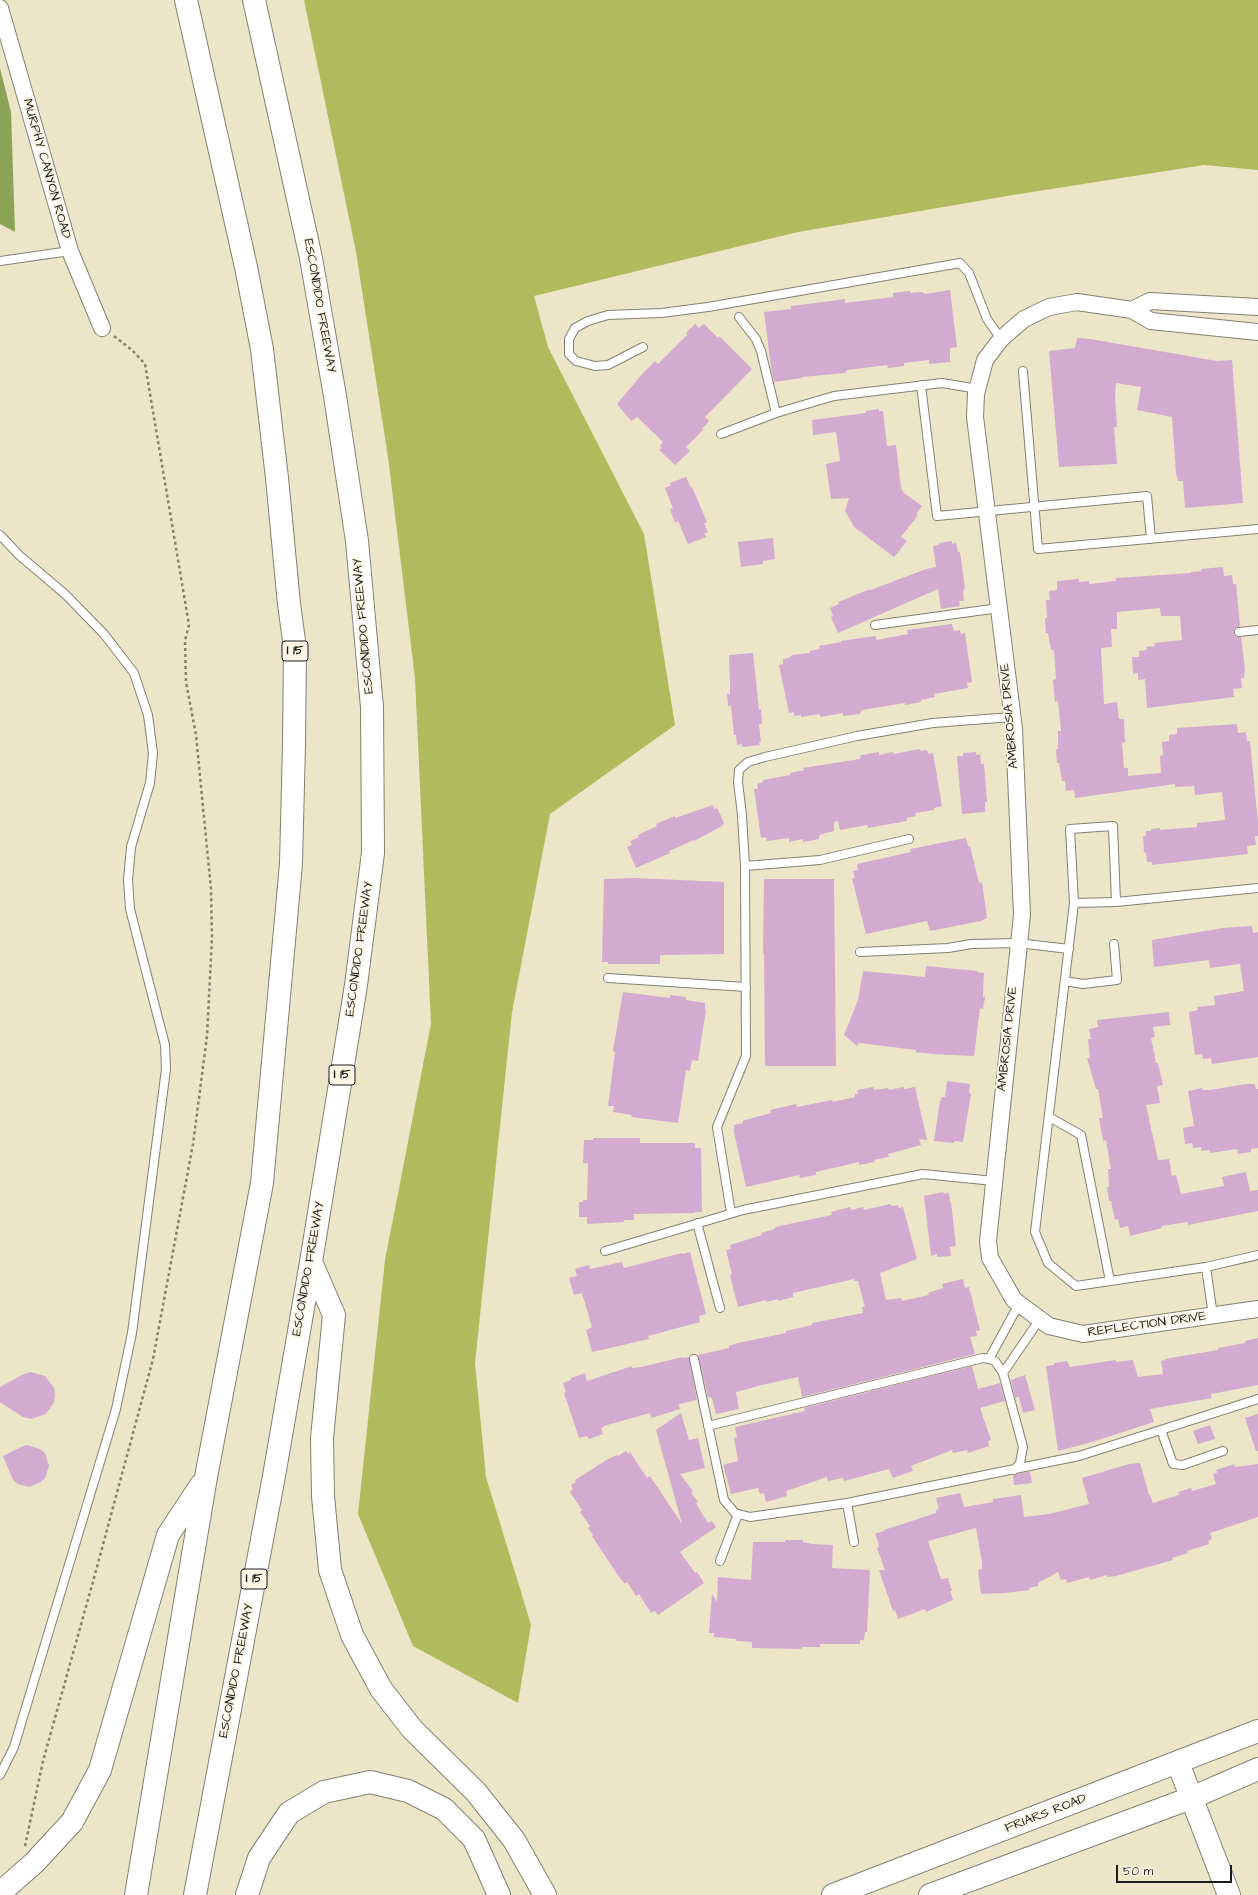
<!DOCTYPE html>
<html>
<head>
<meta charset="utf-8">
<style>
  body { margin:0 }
  #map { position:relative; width:1258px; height:1895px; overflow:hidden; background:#ece5c7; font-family:"Architects Daughter",sans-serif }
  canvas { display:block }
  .scale { position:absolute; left:1116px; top:1865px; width:116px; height:18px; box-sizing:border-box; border:2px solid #1c1c1c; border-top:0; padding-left:5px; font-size:12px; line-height:14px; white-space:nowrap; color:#1c1c1c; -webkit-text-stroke:3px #fcf5e5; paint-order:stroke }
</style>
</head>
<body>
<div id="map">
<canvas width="1258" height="1895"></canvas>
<div class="scale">50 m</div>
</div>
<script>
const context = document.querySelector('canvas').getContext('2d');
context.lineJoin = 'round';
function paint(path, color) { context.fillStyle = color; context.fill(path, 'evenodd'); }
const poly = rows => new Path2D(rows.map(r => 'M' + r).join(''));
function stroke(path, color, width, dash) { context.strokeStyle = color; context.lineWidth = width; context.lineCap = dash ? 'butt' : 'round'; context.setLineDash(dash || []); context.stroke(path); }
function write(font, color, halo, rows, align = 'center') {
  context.font = font + ' "Architects Daughter",sans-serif'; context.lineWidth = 4; context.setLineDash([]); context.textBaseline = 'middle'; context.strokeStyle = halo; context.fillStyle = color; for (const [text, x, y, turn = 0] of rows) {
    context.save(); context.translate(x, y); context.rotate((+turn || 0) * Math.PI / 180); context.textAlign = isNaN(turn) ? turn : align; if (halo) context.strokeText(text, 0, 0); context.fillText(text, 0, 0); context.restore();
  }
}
const green = poly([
  [304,0,1258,0,1258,170,1204,165,1013,195,798,232,534,296,548,347,644,534,675,725,550,814,512,1012,475,1363,486,1477,531,1625,518,1703,413,1646,358,1514,385,1260,431,1024,415,678,388,457,356,252]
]);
const forest = poly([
  [0,68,11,112,15,232,0,224]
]);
const building = poly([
  [950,290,957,347,950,348,950,362,929,364,929,360,904,363,904,366,888,368,887,365,847,370,845,373,802,377,802,378,774,382,771,367,764,312,791,309,791,306,831,301,845,299,845,303,893,297,893,293,910,291,910,293,922,292,925,294],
  [695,324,699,328,704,324,718,338,719,336,752,369,705,417,709,421,702,429,703,430,686,447,690,451,675,465,659,450,662,448,660,446,663,442,637,417,631,421,617,404,643,373,655,361,658,364,687,335,686,333],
  [1077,338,1090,339,1217,361,1232,360,1243,503,1185,508,1183,481,1178,481,1176,473,1172,417,1137,410,1141,387,1116,383,1115,397,1117,427,1114,427,1117,464,1059,467,1049,351,1075,348],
  [879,409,879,411,883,411,887,446,896,445,901,488,904,493,922,506,916,514,918,515,901,537,907,541,894,557,854,527,845,511,849,498,831,499,826,464,840,461,836,432,813,435,812,420,866,413,866,411],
  [686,477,691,488,692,487,707,522,704,523,708,532,704,534,706,537,688,544,678,521,675,523,670,509,673,508,665,488,671,485,670,483],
  [773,538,775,559,763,561,763,564,741,567,738,542],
  [952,541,952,544,956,543,958,552,960,552,965,588,963,591,964,601,959,601,960,606,941,609,938,589,838,633,831,617,833,616,830,608,839,604,838,602,870,589,868,591,926,569,936,567,933,546,939,545,939,543],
  [1223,567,1224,576,1232,575,1233,584,1236,584,1240,626,1235,628,1234,632,1236,637,1241,637,1245,669,1244,678,1241,678,1242,688,1233,689,1234,697,1147,708,1145,679,1138,680,1138,673,1133,674,1132,657,1139,657,1139,651,1147,650,1146,647,1155,646,1154,643,1182,640,1180,616,1161,616,1160,608,1117,612,1117,629,1111,629,1112,647,1101,648,1104,704,1117,702,1119,719,1124,719,1125,742,1122,743,1124,768,1128,768,1128,776,1161,773,1160,756,1163,755,1162,742,1169,741,1169,735,1177,734,1177,728,1237,724,1238,733,1246,732,1247,741,1250,741,1258,823,1258,836,1255,836,1256,845,1247,846,1248,854,1152,865,1152,862,1147,862,1146,852,1144,853,1143,836,1146,836,1146,831,1151,831,1151,829,1160,828,1160,830,1197,827,1197,823,1225,820,1222,792,1195,795,1194,786,1175,787,1175,784,1075,798,1074,790,1066,791,1065,781,1062,781,1059,763,1057,763,1056,749,1058,749,1058,731,1061,731,1058,701,1055,702,1053,680,1056,679,1054,650,1051,650,1048,633,1046,633,1045,618,1047,618,1046,600,1050,600,1049,591,1057,590,1057,581,1079,579,1079,582,1089,581,1089,584,1116,581,1116,578,1191,573,1191,572,1201,571,1201,569],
  [952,624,954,631,960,630,961,634,965,633,972,682,967,683,968,688,934,694,935,697,921,700,921,702,905,705,905,703,862,710,860,714,843,716,843,713,820,717,820,714,801,717,801,715,794,716,794,712,789,713,779,665,783,664,783,659,789,658,792,655,810,653,810,651,820,649,819,646,841,642,841,641,875,636,877,640,908,634,907,630],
  [753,653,759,710,761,710,762,724,759,724,761,742,759,742,760,745,742,747,742,744,737,745,736,735,734,735,731,706,728,706,727,694,730,694,730,684,729,655],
  [919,749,921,751,927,750,928,754,933,753,942,806,934,808,934,810,915,813,916,816,907,818,907,821,868,828,867,825,840,830,838,821,834,822,834,831,822,834,819,836,819,839,803,842,803,839,789,842,789,838,767,841,766,837,761,838,754,789,758,789,757,784,763,782,763,780,790,775,790,773,804,770,803,768,860,759,861,755,879,752,879,755,893,752,894,754],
  [976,752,976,755,980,754,981,764,984,764,987,802,985,802,985,812,962,814,957,756,963,756,963,753],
  [713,805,714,809,717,808,723,820,724,824,722,826,694,841,694,840,669,851,670,853,636,868,627,847,632,845,630,841,639,837,638,835,657,826,656,824,675,816,675,818],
  [966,838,968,846,970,846,979,883,982,882,987,918,981,921,930,931,927,921,866,934,852,878,855,878,853,871,858,870,857,864,911,852,910,849],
  [635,878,724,882,724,954,660,955,660,964,608,964,608,962,602,962,604,879],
  [764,879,834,879,836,1066,765,1066,764,953,763,953],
  [1252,926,1253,933,1258,932,1258,1057,1212,1064,1211,1058,1203,1059,1202,1054,1195,1055,1189,1012,1198,1010,1197,1007,1215,1005,1214,996,1244,991,1240,964,1210,968,1209,960,1154,967,1152,940,1223,928],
  [926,966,978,971,977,972,984,973,983,997,985,997,983,1009,980,1008,974,1056,933,1054,916,1052,916,1050,859,1043,857,1046,844,1035,858,1000,863,971,925,977],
  [623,992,670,998,670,995,686,997,686,1000,705,1003,705,1010,706,1010,698,1061,692,1060,690,1071,686,1070,678,1123,631,1117,632,1115,613,1112,614,1106,608,1106,615,1052,613,1051],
  [1169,1012,1170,1025,1153,1027,1155,1037,1151,1038,1156,1063,1158,1063,1163,1085,1157,1086,1160,1103,1146,1105,1158,1160,1169,1159,1172,1176,1176,1175,1181,1194,1224,1186,1222,1177,1246,1172,1250,1191,1258,1190,1258,1211,1188,1225,1188,1222,1161,1226,1162,1228,1130,1236,1128,1226,1120,1228,1118,1219,1115,1220,1111,1201,1109,1201,1107,1187,1109,1187,1108,1169,1111,1169,1106,1140,1103,1141,1099,1118,1103,1118,1098,1089,1096,1089,1087,1058,1090,1058,1088,1039,1091,1039,1089,1029,1098,1027,1097,1020],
  [947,1081,970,1084,969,1093,971,1094,963,1142,954,1141,954,1143,934,1141,940,1101,942,1097,945,1097],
  [1246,1084,1255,1084,1256,1089,1258,1089,1258,1148,1251,1149,1251,1152,1238,1154,1237,1149,1210,1153,1209,1150,1201,1151,1201,1147,1193,1148,1192,1143,1185,1144,1183,1128,1194,1126,1188,1091,1202,1088,1203,1090,1210,1090],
  [873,1087,874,1090,888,1088,889,1090,904,1087,904,1089,915,1087,927,1140,919,1139,921,1145,888,1154,889,1157,874,1160,875,1162,859,1165,859,1162,816,1172,816,1175,800,1178,799,1175,746,1187,734,1132,734,1125,743,1123,743,1121,745,1120,771,1113,770,1110,796,1104,797,1107,832,1100,833,1102,855,1097,855,1094,858,1094,857,1090],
  [593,1138,640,1138,640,1143,695,1143,695,1148,701,1148,702,1212,695,1212,695,1213,634,1214,634,1220,624,1220,624,1222,587,1224,587,1217,579,1217,579,1202,583,1202,583,1200,587,1200,588,1163,583,1163,584,1140,593,1140],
  [943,1192,944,1194,949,1193,950,1202,951,1202,956,1246,950,1247,951,1256,937,1257,937,1254,931,1256,924,1196],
  [890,1204,892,1206,898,1205,899,1208,903,1207,917,1259,880,1273,886,1300,901,1298,902,1301,929,1295,928,1293,943,1288,942,1284,963,1279,965,1288,969,1287,980,1330,976,1331,977,1336,970,1337,975,1354,802,1397,798,1377,762,1385,736,1392,739,1409,716,1414,712,1398,708,1397,698,1355,729,1348,729,1346,738,1343,786,1333,786,1331,812,1325,812,1323,863,1313,862,1307,865,1307,858,1281,855,1281,854,1279,793,1293,793,1297,778,1301,778,1299,766,1302,766,1300,738,1307,730,1275,732,1274,726,1250,731,1249,730,1245,762,1235,761,1233,775,1229,775,1227,832,1215,831,1212,850,1207,851,1210,863,1207,864,1210],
  [690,1252,706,1314,699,1316,700,1322,648,1336,649,1339,592,1352,586,1330,592,1327,582,1293,574,1295,569,1278,577,1276,575,1269,589,1265,590,1269,622,1262,624,1268,682,1253,683,1254],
  [1258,1338,1258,1385,1211,1394,1212,1398,1150,1409,1154,1422,1092,1442,1058,1451,1046,1366,1054,1365,1054,1363,1067,1361,1070,1367,1116,1360,1116,1362,1133,1360,1138,1377,1163,1374,1161,1361,1170,1358,1218,1350,1218,1348,1245,1343,1245,1341],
  [683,1357,683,1358,689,1357,697,1400,679,1404,680,1409,651,1418,650,1413,607,1425,601,1428,603,1434,589,1439,587,1436,579,1438,564,1393,566,1392,563,1383,571,1380,571,1378,585,1373,587,1381,632,1366,632,1368,641,1367],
  [972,1366,978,1389,1000,1383,1005,1401,980,1408,991,1440,988,1441,989,1446,968,1453,967,1450,953,1453,952,1450,911,1466,913,1471,893,1478,889,1469,844,1481,843,1478,828,1481,827,1477,786,1491,787,1496,766,1502,764,1493,760,1494,758,1488,731,1494,723,1465,738,1461,734,1438,737,1437,735,1427,805,1411,804,1408],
  [31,1372,45,1376,54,1388,55,1395,54,1402,46,1414,31,1419,23,1417,0,1402,0,1387,24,1374],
  [1025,1375,1035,1410,1023,1413,1019,1397,1015,1398,1011,1380],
  [681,1413,689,1440,698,1438,705,1468,680,1474,693,1491,691,1493,698,1502,696,1503,701,1512,708,1523,712,1521,716,1527,680,1552,695,1573,697,1572,704,1583,658,1615,655,1611,651,1613,639,1594,636,1596,627,1582,625,1584,619,1577,592,1536,593,1535,588,1528,590,1526,580,1512,582,1510,570,1492,573,1489,571,1485,576,1482,575,1480,608,1459,617,1455,618,1456,626,1451,628,1454,630,1452,647,1478,650,1476,682,1524,656,1430],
  [1258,1414,1258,1451,1256,1451,1245,1418],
  [1210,1425,1215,1439,1198,1444,1193,1431],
  [27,1445,40,1449,45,1453,49,1466,45,1478,41,1482,29,1487,18,1484,13,1480,3,1456,21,1447],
  [1140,1463,1149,1495,1150,1495,1153,1503,1179,1495,1178,1492,1191,1488,1192,1491,1216,1484,1213,1474,1217,1473,1216,1470,1234,1464,1235,1467,1258,1464,1258,1517,1210,1533,1212,1539,1208,1541,1209,1544,1187,1551,1188,1553,1172,1558,1173,1560,1166,1562,1116,1576,1107,1577,1107,1575,1090,1580,1089,1577,1067,1583,1066,1579,1061,1580,1058,1572,1038,1583,1038,1586,1029,1588,1029,1590,1005,1593,981,1594,978,1570,982,1569,982,1562,976,1528,928,1541,941,1579,948,1578,952,1591,950,1591,953,1600,926,1612,925,1609,898,1619,895,1610,893,1611,879,1570,885,1570,877,1548,879,1547,878,1542,875,1534,884,1531,884,1530,936,1513,936,1510,939,1509,936,1498,960,1493,964,1507,993,1502,993,1499,1021,1495,1024,1517,1049,1514,1089,1504,1082,1478,1129,1464],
  [1027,1472,1030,1472,1032,1483,1014,1485,1013,1475],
  [785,1540,803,1540,803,1542,812,1544,833,1545,832,1568,870,1570,867,1632,865,1632,864,1640,860,1640,860,1644,820,1644,820,1647,802,1647,801,1649,752,1648,752,1642,736,1641,736,1639,714,1637,714,1633,709,1633,712,1594,717,1602,718,1577,751,1580,753,1542,785,1542]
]);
const path = poly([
  [25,1846,43,1761,94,1578,153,1359,193,1144,207,1036,212,938,211,889,196,735,186,682,185,640,189,625,145,364,132,350,114,336]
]);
const lane = poly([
  [0,261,70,251],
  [739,317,756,339,761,351,776,413],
  [643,347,608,365,595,366,576,361,569,354,569,339,575,328,588,321,608,315,661,313,708,307,960,263,969,273,987,319,1001,339],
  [1023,371,1038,549,1258,529],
  [921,385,937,516,1147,496,1151,539],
  [721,434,776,413,834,396,942,383,978,389],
  [0,535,19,555,66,595,104,634,134,673,148,715,153,753,150,783,131,847,128,880,130,909,165,1045,166,1069,132,1333,116,1409,14,1747,0,1775],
  [875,625,999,608],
  [1239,632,1258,630],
  [745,866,820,860,909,839],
  [1116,902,1113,826,1070,829,1074,903,1035,1232,1048,1263,1076,1286,1206,1267,1258,1255],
  [1074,903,1116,902,1258,888],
  [860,952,948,948,971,944,1018,943,1069,949],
  [608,978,746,987],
  [1065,981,1083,984,1117,980,1114,944],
  [1049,1117,1081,1135,1110,1281],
  [731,1213,717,1127,746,1056,745,866,742,815,738,782,739,770,748,762,765,757,857,736,933,723,1012,717],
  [697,1223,720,1308],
  [605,1251,743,1210,923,1174,994,1181],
  [1206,1267,1213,1316],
  [694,1359,724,1500,735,1513,750,1517,847,1503,1079,1456,1258,1399],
  [989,1359,1019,1304],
  [1003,1373,1040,1319],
  [708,1426,983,1358,989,1359,995,1361,1003,1373,1023,1447,1020,1463,1014,1470],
  [1161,1430,1173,1464,1183,1465,1223,1451],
  [847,1503,854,1542],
  [720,1561,738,1514]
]);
const street = poly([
  [0,8,70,251,102,328],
  [1132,310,1150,301,1258,307],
  [1258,332,1151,321,1132,310,1077,302,1049,307,1024,319,1001,339,985,360,976,394,975,417,1014,729,1022,915,988,1241,990,1258,1014,1300,1049,1326,1083,1334,1258,1309]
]);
const secondary = poly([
  [1178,1763,1229,1895]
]);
const primary = poly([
  [833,1895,1258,1731],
  [930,1895,1191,1798,1258,1769]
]);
const highway = poly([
  [311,1262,334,1315,322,1438,323,1496,330,1570,352,1635,381,1689,412,1729,476,1792,514,1840,545,1895],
  [72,1822,100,1770,168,1535,201,1485],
  [136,1895,206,1477,262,1183,291,864,294,744,295,648,289,604,277,478,262,349,246,267,186,0],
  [195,1895,274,1476,311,1262,356,985,373,853,372,707,357,541,335,396,311,258,254,0],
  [247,1895,259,1858,289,1813,324,1792,370,1782,408,1791,444,1809,474,1839,499,1895]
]);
const highwayBridge = poly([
  [0,1893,34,1863,72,1822]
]);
const shields = [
  [295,651,26],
  [342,1075,26],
  [254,1579,26]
];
const shieldNames = [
  ["I 15",295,651],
  ["I 15",342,1075],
  ["I 15",254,1579]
];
const streetNames = [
  ["MURPHY CANYON ROAD",46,169,74],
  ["ESCONDIDO FREEWAY",319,306,80],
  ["ESCONDIDO FREEWAY",364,626,-95],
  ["AMBROSIA DRIVE",1010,716,-95],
  ["ESCONDIDO FREEWAY",360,949,-82],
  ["AMBROSIA DRIVE",1008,1039,-84],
  ["ESCONDIDO FREEWAY",309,1269,-80],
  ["REFLECTION DRIVE",1147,1325,-8],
  ["ESCONDIDO FREEWAY",237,1671,-79],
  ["FRIARS ROAD",1046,1814,-21]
];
paint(green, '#afbb5c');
paint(forest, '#8ba354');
paint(building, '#d3abd1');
stroke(lane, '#848072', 10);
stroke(street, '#848072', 18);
stroke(secondary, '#848072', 24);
stroke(primary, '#848072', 24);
stroke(highway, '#848072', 24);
stroke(path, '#848072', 2.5, [3, 3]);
stroke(lane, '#fff', 8);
stroke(street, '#fff', 16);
stroke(secondary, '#fff', 22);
stroke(primary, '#fff', 22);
stroke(highway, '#fff', 22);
stroke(highwayBridge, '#848072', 24, []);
stroke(highwayBridge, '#fff', 22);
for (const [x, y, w] of shields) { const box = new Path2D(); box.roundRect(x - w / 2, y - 10, w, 20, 3); context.fillStyle = '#fcf5e5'; context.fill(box); stroke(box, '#1c1c1c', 1); }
write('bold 12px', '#1c1c1c', null, shieldNames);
write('13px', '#1c1c1c', '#fcf5e5', streetNames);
</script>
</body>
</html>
